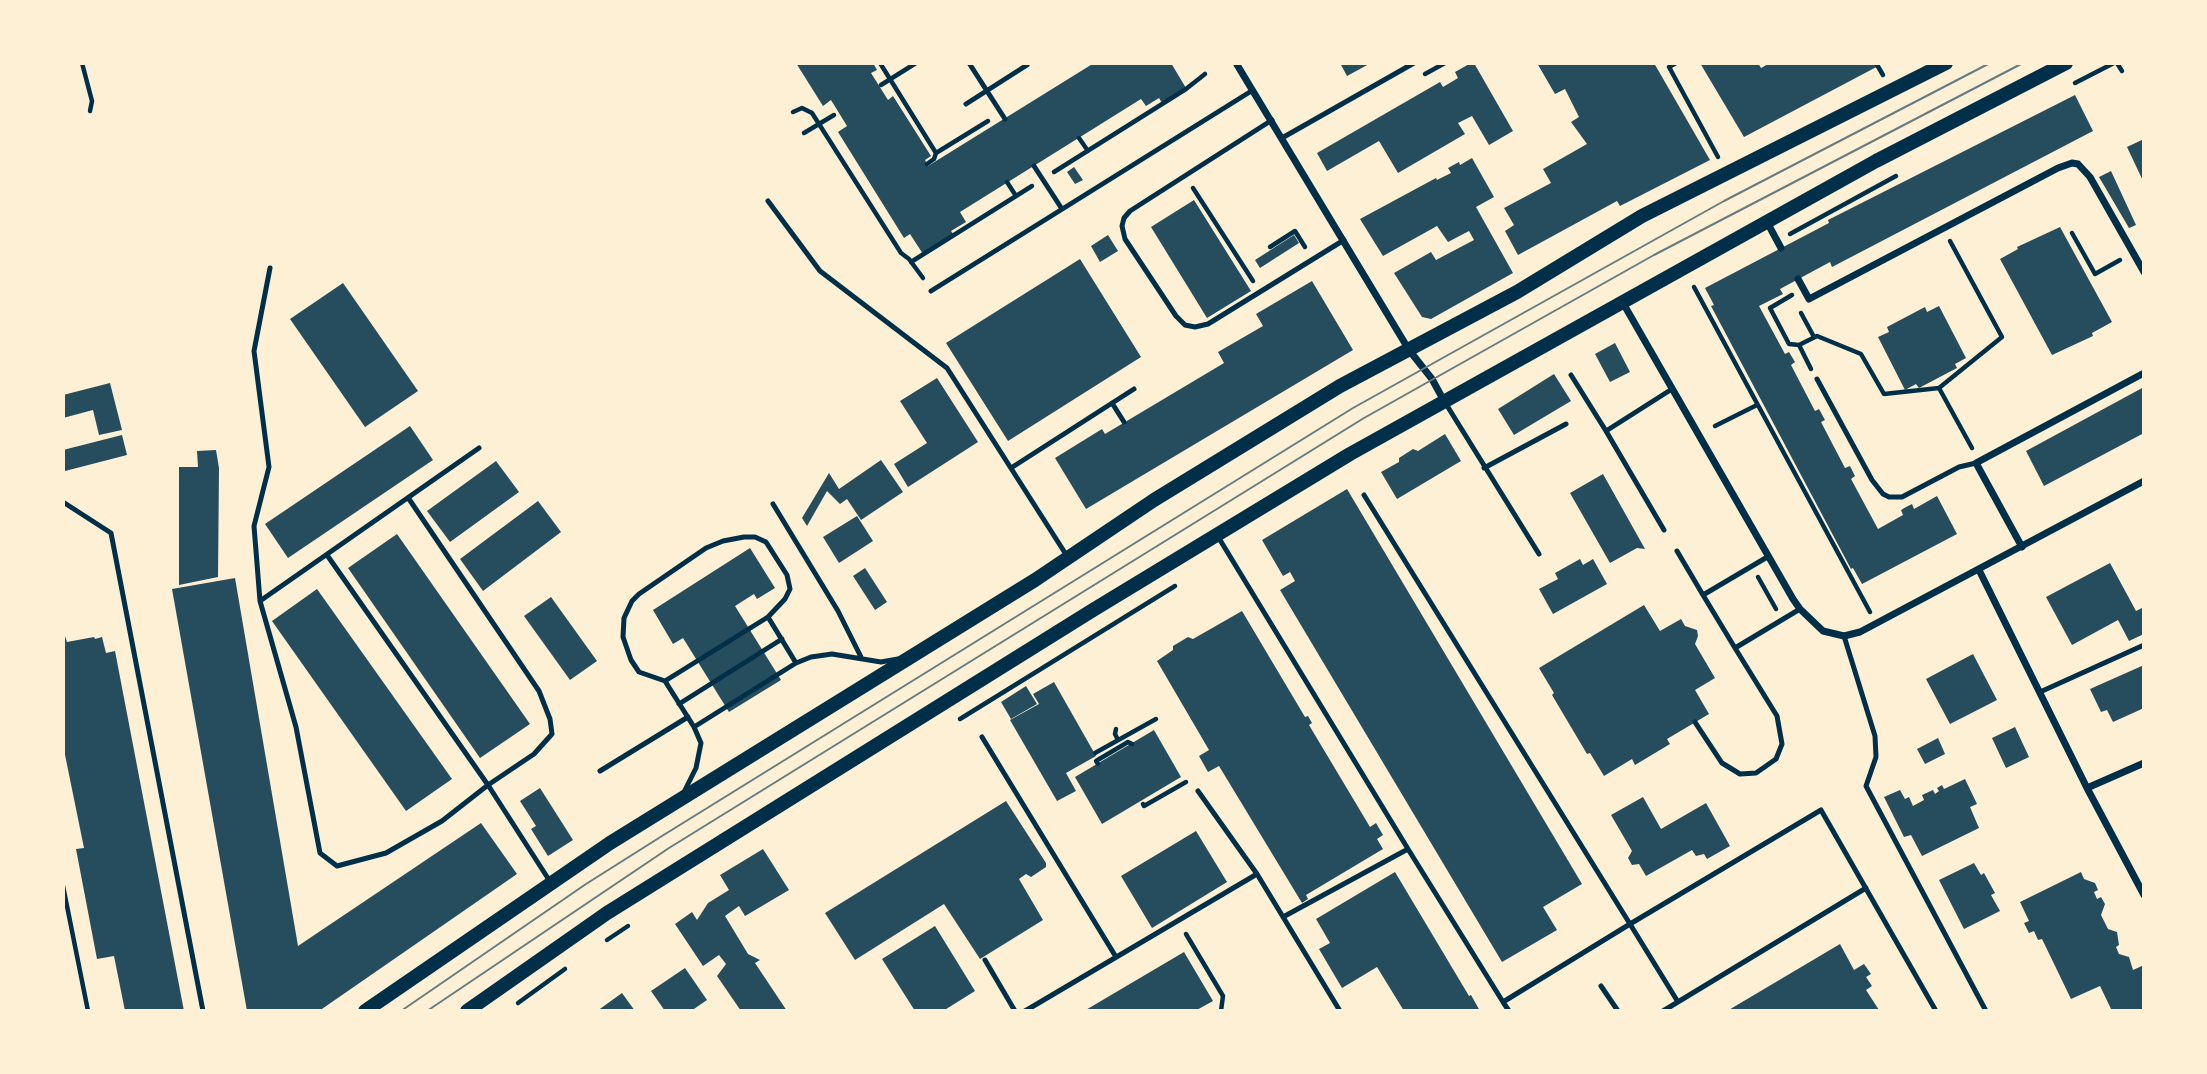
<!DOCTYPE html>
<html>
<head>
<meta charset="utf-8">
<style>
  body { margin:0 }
  #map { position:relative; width:2207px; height:1074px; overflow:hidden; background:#fdf0d5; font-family:Ubuntu,sans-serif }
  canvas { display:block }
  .frame { position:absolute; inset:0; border:65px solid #fdf0d5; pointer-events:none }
</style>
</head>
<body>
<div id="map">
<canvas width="2207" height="1074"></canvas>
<div class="frame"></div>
</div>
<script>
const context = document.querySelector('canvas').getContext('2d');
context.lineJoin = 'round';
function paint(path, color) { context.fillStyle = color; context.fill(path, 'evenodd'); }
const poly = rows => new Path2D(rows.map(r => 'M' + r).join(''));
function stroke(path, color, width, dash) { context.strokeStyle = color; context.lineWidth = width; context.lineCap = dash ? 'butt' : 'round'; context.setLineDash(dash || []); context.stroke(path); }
const building = poly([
  [796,63,873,63,877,70,871,73,888,100,893,96,931,156,925,160,928,166,1094,63,1171,63,1186,88,1162,103,1159,98,1146,106,1141,99,960,212,966,222,951,231,954,235,923,254,910,234,904,238,838,132,847,126,831,100,823,106],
  [1340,63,1371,63,1347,76],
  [1471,63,1474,63,1513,131,1489,145,1472,116,1458,123,1465,134,1398,173,1379,141,1327,171,1317,153,1440,82,1443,87,1458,78,1455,72],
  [1537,63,1654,63,1710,160,1620,206,1617,201,1518,255,1505,231,1514,225,1504,208,1551,183,1543,169,1587,144,1571,122,1579,117,1565,89,1555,94],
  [1700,63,1758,63,1761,68,1770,63,1884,63,1744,137],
  [2075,95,2093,131,1832,267,1830,262,1780,289,1783,294,1759,306,1785,354,1789,352,1795,362,1791,365,1815,411,1819,409,1825,420,1821,422,1845,468,1850,466,1855,476,1851,479,1878,529,1903,515,1901,510,1906,507,1912,504,1914,509,1937,496,1957,534,1862,584,1853,568,1851,569,1711,306,1714,305,1705,288,1829,223,1828,220],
  [2144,139,2144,183,2127,147],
  [1472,158,1494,197,1476,207,1513,273,1431,319,1422,317,1394,273,1431,252,1436,260,1474,240,1469,231,1448,242,1437,226,1383,256,1360,219,1436,178,1437,180,1451,173,1448,168,1459,162,1460,165],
  [1074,167,1083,180,1075,184,1067,172],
  [2111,171,2136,225,2129,228,2099,177],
  [1194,200,1251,291,1207,318,1151,227],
  [2060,227,2112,322,2092,333,2093,336,2052,355,2000,259,2018,249,2017,247],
  [1108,235,1118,251,1100,262,1091,246],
  [1294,235,1299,243,1260,268,1255,260],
  [1080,259,1141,357,1008,441,946,343],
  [1312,281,1353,350,1086,509,1055,458,1102,429,1105,434,1224,363,1218,352,1263,326,1256,314],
  [343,283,418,391,365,427,290,319],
  [1939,306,1966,358,1955,364,1957,368,1919,388,1916,384,1905,390,1878,337,1889,332,1887,327,1925,307,1927,312],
  [1615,343,1630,372,1610,382,1595,354],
  [1554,374,1571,401,1514,435,1498,409],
  [937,378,978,442,908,487,894,464,927,443,900,401],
  [110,383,122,430,99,435,93,410,63,418,63,395],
  [2144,387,2144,433,2044,486,2026,451],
  [410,426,433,460,288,558,265,524],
  [1445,434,1461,461,1397,499,1381,472,1399,462,1399,458,1413,449,1418,451],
  [122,435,127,455,65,471,63,450],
  [216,450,219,468,218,577,179,585,179,467,198,467,197,451],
  [881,460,903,492,861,520,847,499,840,504,827,491,807,526,802,518,829,473,839,489],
  [496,461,519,492,450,542,427,511],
  [1603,474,1645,549,1637,548,1610,563,1570,493],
  [1347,489,1582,884,1543,907,1557,930,1502,962,1280,590,1295,581,1290,572,1283,576,1262,540],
  [538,501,561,532,483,591,460,559],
  [857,516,873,541,839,563,823,537],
  [397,534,530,724,480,758,348,568],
  [750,548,775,588,757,599,754,594,735,606,781,680,729,712,683,638,673,644,653,610],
  [1580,559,1583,565,1593,559,1607,584,1553,614,1539,589,1558,579,1555,573],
  [2110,563,2136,611,2144,607,2144,634,2129,641,2118,620,2072,645,2046,597],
  [865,568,887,602,875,610,853,576],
  [235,578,298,946,481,823,517,874,319,1011,247,1011,172,589],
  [317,589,452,779,406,811,272,621],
  [551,597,597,661,570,680,524,616],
  [1644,605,1660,631,1681,619,1685,626,1697,630,1698,636,1695,644,1715,678,1695,690,1709,714,1667,739,1670,744,1635,765,1632,759,1604,776,1590,753,1587,754,1552,695,1554,693,1539,668],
  [1242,611,1305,717,1308,716,1312,723,1309,725,1370,827,1376,823,1383,835,1377,839,1383,849,1306,895,1308,899,1302,903,1219,766,1208,772,1199,756,1209,750,1157,661,1173,650,1173,646,1188,637,1193,639],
  [63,630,67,642,94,637,95,639,102,637,106,653,115,651,184,1011,125,1011,114,956,97,959,76,849,84,848,63,745],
  [1973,654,1997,700,1950,724,1926,679],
  [2144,665,2144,708,2113,722,2107,710,2101,712,2090,689],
  [1054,682,1096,756,1066,773,1076,791,1057,801,1010,720,1039,704,1033,694],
  [1026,686,1037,704,1011,719,1001,702],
  [2015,727,2029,757,2006,768,1992,738],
  [1154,730,1181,777,1102,824,1075,777],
  [1938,738,1945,754,1925,764,1917,749],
  [1965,779,1977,804,1970,807,1979,828,1922,856,1911,835,1904,837,1884,797,1900,790,1905,799,1909,797,1913,806,1924,800,1922,795,1933,790,1935,794,1939,791,1937,788,1942,785,1944,789],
  [540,788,573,840,548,856,531,829,536,826,520,801],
  [1643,797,1661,829,1706,803,1730,846,1707,859,1704,854,1696,856,1692,850,1646,876,1639,864,1632,865,1628,858,1632,851,1611,815],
  [1006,801,1046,863,1046,867,1031,877,1026,874,1019,879,1043,920,980,959,944,904,855,960,825,913],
  [1196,831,1227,882,1152,928,1121,876],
  [763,849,789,890,745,916,739,906,725,916,748,954,760,960,755,963,787,1011,741,1011,717,976,726,964,719,955,703,966,675,924,692,912,697,920,708,903,729,890,720,875],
  [1974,863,1981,875,1984,873,1995,893,1991,895,2000,911,1964,929,1939,880],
  [1395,872,1469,996,1471,995,1480,1011,1404,1011,1377,967,1342,988,1319,949,1330,943,1316,919],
  [2081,872,2084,879,2095,883,2098,890,2094,892,2097,899,2101,897,2105,904,2101,915,2108,929,2117,932,2119,945,2116,947,2119,954,2129,957,2133,970,2144,965,2144,1011,2112,1011,2100,986,2071,999,2042,939,2038,940,2034,931,2029,933,2024,923,2029,921,2020,902],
  [935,926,975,991,943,1011,915,1011,882,959],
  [1840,944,1854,970,1864,964,1871,974,1866,977,1872,986,1866,990,1879,1010,1727,1011],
  [1184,952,1213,1001,1195,1011,1084,1011],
  [685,968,707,1000,691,1011,665,1011,651,991],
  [622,993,635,1011,597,1011]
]);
const path = poly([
  [82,63,92,101,90,111],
  [880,63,936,153,988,121],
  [1676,63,1669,67,1718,157],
  [1876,63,1883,75],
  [2117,63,2122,71],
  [1425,74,1445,63],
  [2075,83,2114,63],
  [881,85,916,63],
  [793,112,802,108,812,113,901,253,909,259,923,278],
  [804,133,834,115],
  [1079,138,1088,151],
  [927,164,934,159,936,153],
  [1054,172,1186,89,1205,74],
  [1007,182,1016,196],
  [1193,188,1253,281],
  [2072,233,2095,274,2120,260],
  [1790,234,1896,176],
  [1950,241,2002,337,1939,388,1972,448],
  [1270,247,1295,231,1305,247],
  [911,262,1032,186],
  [1694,287,1870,612],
  [1792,295,1770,308,1789,344,1799,345,1811,369],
  [1801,313,1814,337],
  [1799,345,1817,336,1861,354,1884,394,1939,388],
  [1715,426,1757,405],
  [1758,577,1776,609],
  [960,719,1175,586],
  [1116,729,1115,734,1118,740],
  [1095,753,1156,719],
  [1098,764,1096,761,1128,742,1132,744],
  [1143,804,1144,806,1186,782],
  [63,886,88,1011],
  [1186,934,1223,996,1221,1011],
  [607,940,628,926],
  [518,1003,565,969]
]);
const service = poly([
  [969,63,1005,119],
  [966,104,1027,65],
  [1272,120,1130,211,1124,218,1122,226,1125,239,1176,316,1185,325,1195,327,1208,324,1344,240],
  [1282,138,1414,63],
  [1034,166,1062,209],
  [768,201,820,271,947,368,1067,556],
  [270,268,254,351,269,467,254,526,260,601,296,727,320,853,337,866,386,853,442,821,488,785,534,754,552,734,550,719,539,691,409,499],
  [931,291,1253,90],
  [1571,375,1606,431],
  [1817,379,1872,480,1883,494,1889,497,1902,497,1959,467,1976,463],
  [1112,403,1124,422],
  [1446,404,1539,554],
  [1011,468,1134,389],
  [1484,468,1566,424],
  [1364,495,1630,924,1503,1002,1509,1011],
  [63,502,111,533,203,1011],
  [773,504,838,611,862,659],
  [1664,530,1606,431,1672,389],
  [1217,535,1408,849],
  [1677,551,1703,595],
  [327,555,488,785,551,883],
  [1769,556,1703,595,1735,648,1800,609],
  [260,601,479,448],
  [1844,636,1875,736,1876,757,1866,786,1986,1011],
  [665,681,639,672,631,660,623,637,624,618,632,601,639,594,706,548,723,541,744,537,755,537,766,542,787,575,790,589,785,599,768,617],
  [2040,692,2144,645],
  [679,704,782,639],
  [1695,722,1722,763,1740,774,1756,773,1776,759,1782,744,1777,716,1735,648],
  [694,727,796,663],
  [982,737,1116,957],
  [600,771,688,717],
  [1198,791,1257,874,1340,1011],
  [684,792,696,768,701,743,694,727,665,681,768,617,796,663,811,657,832,654,881,662,898,659],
  [1283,917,1408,849,1503,1002],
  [985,960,1015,1011],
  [1601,986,1618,1011],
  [1678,1002,1630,924,1821,810,1936,1011],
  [1025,1011,1257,874],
  [1663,1011,1866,888]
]);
const minor = poly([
  [1236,63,1409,350,1432,379,1444,401],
  [1767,222,1781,248],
  [1798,279,1809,299,2058,168,2072,163,2078,164,2090,177,2144,272],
  [1623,303,1793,599,1800,609,1823,631,1844,636,1860,632,2144,481],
  [2022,547,1976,463,2144,373],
  [1979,570,2087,788,2144,895],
  [2087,788,2144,763]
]);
const secondary = poly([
  [365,1011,610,843,1035,580,1154,500,1340,386,1517,292,1642,216,1946,63],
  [467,1011,607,913,1093,610,1350,454,1876,161,2066,63]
]);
const tram = poly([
  [401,1011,586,884,662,836,1353,408,1724,201,1990,63],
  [427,1011,669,848,1364,418,1654,255,2023,63]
]);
paint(building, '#264d5e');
stroke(path, '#003049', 4.5);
stroke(service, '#003049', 5);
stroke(minor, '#003049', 7);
stroke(secondary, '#003049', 14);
stroke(tram, '#657d81', 2);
</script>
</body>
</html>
